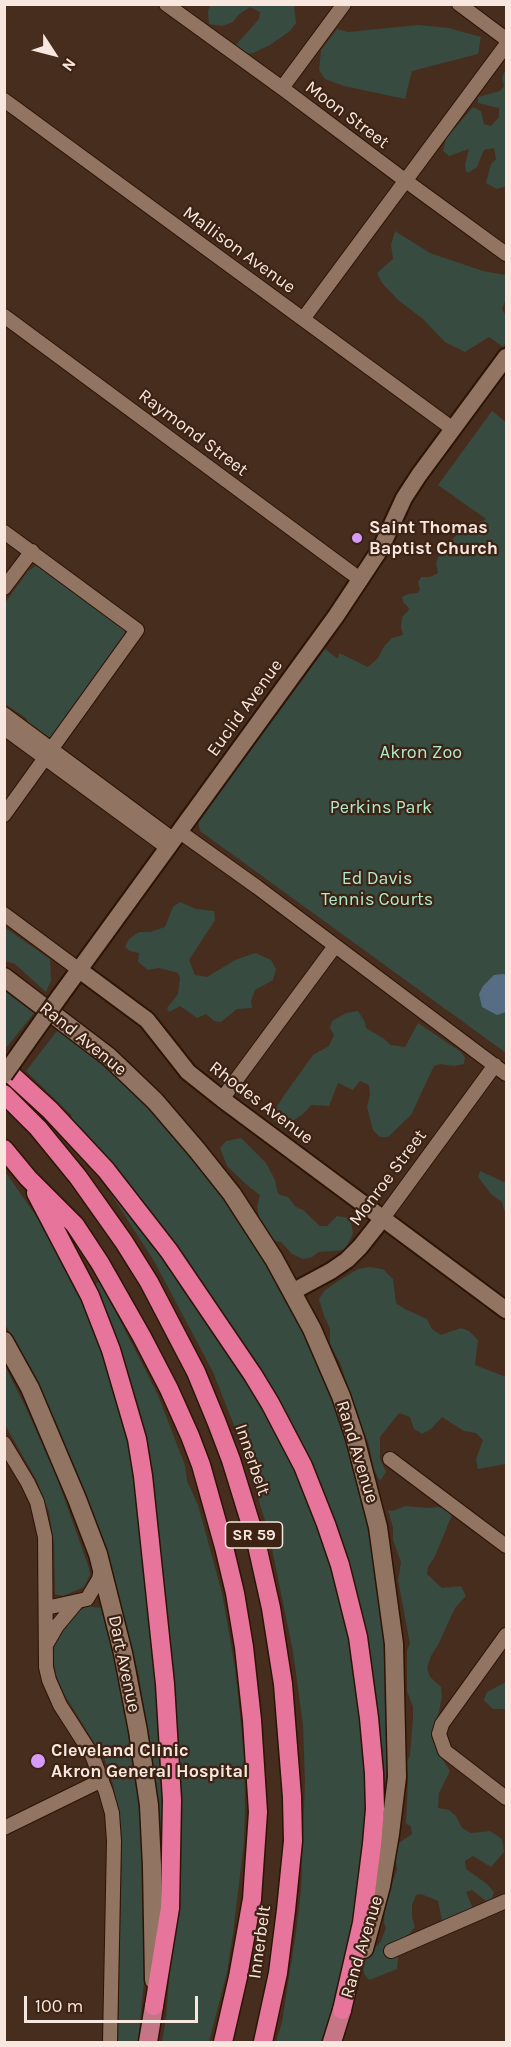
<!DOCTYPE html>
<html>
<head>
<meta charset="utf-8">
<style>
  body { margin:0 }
  #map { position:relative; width:511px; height:2047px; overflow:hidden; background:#472d1e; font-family:Karla,sans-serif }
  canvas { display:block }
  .frame { position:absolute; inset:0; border:6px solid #f8e7de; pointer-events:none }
  .north { position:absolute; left:24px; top:24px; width:60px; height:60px; -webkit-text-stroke:4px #3c2314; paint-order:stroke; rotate:126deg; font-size:16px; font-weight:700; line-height:24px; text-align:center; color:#f8e7de }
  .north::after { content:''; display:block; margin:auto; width:21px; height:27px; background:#f8e7de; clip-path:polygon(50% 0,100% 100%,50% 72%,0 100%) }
  .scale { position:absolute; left:24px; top:1996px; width:174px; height:27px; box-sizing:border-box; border:3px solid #f8e7de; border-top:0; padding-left:8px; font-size:18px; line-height:21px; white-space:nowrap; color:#f8e7de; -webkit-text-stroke:4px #3c2314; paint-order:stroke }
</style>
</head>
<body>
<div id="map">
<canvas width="511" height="2047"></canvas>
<div class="frame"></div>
<div class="north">N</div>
<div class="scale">100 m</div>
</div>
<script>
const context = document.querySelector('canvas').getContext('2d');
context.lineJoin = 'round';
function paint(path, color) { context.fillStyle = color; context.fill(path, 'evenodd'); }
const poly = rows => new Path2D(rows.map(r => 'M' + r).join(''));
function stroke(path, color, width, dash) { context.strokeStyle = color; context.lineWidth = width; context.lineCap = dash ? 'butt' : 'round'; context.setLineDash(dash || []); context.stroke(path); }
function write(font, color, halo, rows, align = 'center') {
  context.font = font + ' Karla,sans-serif'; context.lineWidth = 4.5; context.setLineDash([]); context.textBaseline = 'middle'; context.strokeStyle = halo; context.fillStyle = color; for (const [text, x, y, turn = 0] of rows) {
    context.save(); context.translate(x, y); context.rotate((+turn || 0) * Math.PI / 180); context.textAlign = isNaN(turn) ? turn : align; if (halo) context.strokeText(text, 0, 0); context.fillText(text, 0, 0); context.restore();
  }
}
const green = poly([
  [210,5,294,5,296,23,290,31,270,45,253,53,241,55,235,46,259,19,260,12,250,7,238,15,233,22,222,26,209,24,208,11],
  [418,25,449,28,481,37,478,54,412,71,405,99,344,86,325,79,319,70,321,50,337,29,348,32],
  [506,68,506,186,497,189,486,183,491,164,496,159,494,148,484,150,477,167,468,173,466,171,465,165,469,149,449,156,443,151,446,138,473,107,481,111,484,124,491,126,499,117,499,108,478,103,478,97,500,91,504,86,502,78],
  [395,231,430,253,483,271,506,275,506,299,502,309,506,316,506,341,503,347,489,337,465,352,445,342,423,319,398,300,382,283,377,273,393,259,391,245],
  [492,411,506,422,506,1053,200,831,198,821,325,649,338,659,339,653,368,667,378,658,385,645,392,638,403,635,401,627,402,617,408,611,409,608,403,602,402,597,408,594,417,593,420,590,418,582,421,577,430,577,438,573,436,563,438,557,458,533,486,519,438,485],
  [37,565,124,629,125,633,119,644,55,734,47,739,30,727,26,718,5,704,5,603,28,571],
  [180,902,196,909,214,911,215,920,189,960,195,975,207,977,235,960,255,953,271,960,276,969,273,980,255,990,251,1001,252,1008,237,1009,221,1022,214,1021,206,1014,197,1018,180,1006,169,1012,167,1008,178,994,180,978,178,973,159,968,148,970,138,962,139,953,130,951,125,947,129,939,139,932,150,932,165,927,173,907],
  [4,927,50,959,51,981,46,992,15,964,5,961],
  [4,989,35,1012,5,1049,4,1049],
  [358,1011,365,1022,366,1028,383,1038,391,1045,405,1047,418,1023,461,1052,465,1058,464,1064,454,1066,441,1064,434,1066,411,1115,388,1137,380,1137,373,1130,367,1107,370,1095,369,1085,360,1081,353,1090,338,1083,329,1106,311,1105,303,1114,282,1128,270,1117,285,1094,313,1055,329,1046,334,1035,330,1028,332,1021,346,1013],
  [60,1027,135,1090,212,1177,265,1255,315,1351,351,1448,384,1592,390,1733,385,1788,379,1788,366,1657,293,1438,69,1119,72,1116,26,1071],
  [241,1138,266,1163,275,1180,278,1194,288,1197,296,1207,303,1210,320,1226,327,1226,337,1216,350,1218,353,1233,345,1250,319,1252,312,1257,303,1259,292,1254,281,1242,272,1241,263,1237,257,1207,260,1195,248,1186,227,1166,220,1148,226,1141],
  [4,1170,53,1240,86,1304,107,1353,139,1484,158,1666,167,1903,161,1903,154,1781,139,1676,112,1572,81,1482,56,1423,40,1389,5,1324],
  [480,1171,506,1183,506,1216,502,1202,491,1194,478,1177],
  [111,1185,231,1349,308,1490,348,1612,370,1791,362,1896,326,2042,276,2042,282,2022,296,1932,301,1891,305,1781,303,1725,293,1652,269,1534,244,1451,213,1372,154,1261,107,1188],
  [369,1267,383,1269,393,1279,396,1303,405,1309,427,1319,432,1329,441,1335,461,1328,469,1331,478,1340,475,1365,506,1377,506,1464,478,1469,476,1459,483,1440,476,1433,464,1431,442,1417,431,1429,422,1434,414,1429,410,1417,399,1413,380,1437,380,1459,386,1472,380,1481,374,1470,369,1445,358,1417,340,1363,330,1344,330,1328,324,1316,319,1299,325,1290,340,1280,358,1269],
  [100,1281,157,1393,185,1465,187,1481,198,1505,222,1593,235,1668,244,1753,245,1806,244,1842,233,1933,227,1972,209,2042,162,2042,166,2019,172,1939,159,1559,91,1287],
  [5,1366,26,1408,56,1475,89,1568,90,1575,84,1587,63,1596,55,1594,54,1543,49,1512,36,1479,5,1425],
  [405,1506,429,1508,438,1507,447,1509,452,1515,435,1556,428,1567,427,1574,442,1588,461,1586,466,1596,455,1608,439,1643,431,1656,427,1668,430,1677,441,1687,442,1697,435,1730,437,1742,443,1760,450,1771,439,1793,438,1808,449,1810,456,1816,462,1828,471,1833,490,1831,502,1839,504,1852,491,1867,473,1856,465,1861,466,1869,487,1884,494,1892,492,1898,486,1901,472,1890,466,1892,472,1906,471,1910,447,1922,442,1920,438,1901,421,1894,416,1895,412,1905,412,1917,415,1927,410,1933,396,1944,398,1959,397,1969,369,1980,364,1974,363,1962,381,1941,386,1928,384,1923,385,1905,397,1869,394,1854,396,1845,412,1834,411,1827,406,1823,408,1779,407,1762,410,1755,413,1718,413,1707,407,1691,407,1650,410,1644,398,1580,401,1562,393,1540,393,1528,388,1510,393,1511],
  [87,1606,102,1608,108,1617,127,1696,142,1807,146,1889,145,1971,138,2042,118,2042,122,1836,113,1784,105,1760,64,1694,56,1675,53,1658,55,1642,67,1619],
  [506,1682,506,1709,493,1709,484,1700,487,1692]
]);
const water = poly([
  [503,974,506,975,506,1012,497,1015,482,1007,479,994,483,986,494,975]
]);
const minor = poly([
  [166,4,282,88,406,181,506,254],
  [459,4,506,39],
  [282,88,344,4],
  [4,100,453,429],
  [4,316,361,580],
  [303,319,506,45],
  [4,532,137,630,4,815],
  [4,588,32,551],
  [4,714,174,840],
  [4,728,168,848],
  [180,832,257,887,506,1074],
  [4,914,78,969],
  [222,1099,335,946],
  [383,1218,495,1065],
  [4,1443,28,1483,37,1502,45,1537,46,1667,49,1680,60,1705,92,1755,106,1792,112,1813,114,1841,110,2042],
  [390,1459,506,1546],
  [46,1608,87,1599,99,1579,101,1569],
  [506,1635,442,1724,439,1734,445,1751,506,1798],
  [46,1645,57,1626,77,1602],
  [4,1828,102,1780],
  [391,1951,506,1901]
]);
const tertiary = poly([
  [78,969,147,1020,188,1072,222,1099,506,1310],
  [60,996,336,616,381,548,404,498,419,475,506,357],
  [292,1292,331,1271,347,1260,360,1247,383,1218]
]);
const secondary = poly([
  [4,977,109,1057,155,1101,197,1150,232,1194,274,1259,312,1329,341,1396,355,1438,378,1527,394,1644,397,1777,390,1834,381,1886,364,1949],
  [4,1341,30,1388,77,1499,98,1554,123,1653,138,1731,149,1805,152,1866,154,1980]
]);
const primary = poly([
  [148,2042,154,2006],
  [332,2042,342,2010]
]);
const motorway = poly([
  [4,1068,50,1110,106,1170,169,1251,253,1375,270,1403,303,1466,326,1524,340,1565,358,1637,369,1718,374,1773,375,1809,372,1844,362,1923,342,2010],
  [4,1094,38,1128,78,1177,124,1242,149,1282,196,1372,217,1423,231,1460,256,1541,271,1608,283,1684,292,1797,293,1841,286,1910,278,1973,263,2042],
  [4,1149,28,1178,75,1225,100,1263,142,1337,169,1389,190,1436,201,1465,224,1547,235,1593,244,1647,252,1720,258,1812,252,1899,238,1977,223,2042],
  [36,1193,90,1296,111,1350,137,1439,143,1476,165,1684,172,1800,170,1908,154,2006]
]);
const tertiaryBridge = poly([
  [4,1075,60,996]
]);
const markers = [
  [357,538,6,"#d59bfb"],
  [38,1761,8,"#d59bfb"]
];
const shields = [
  [254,1535,57]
];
const shieldNames = [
  ["SR 59",254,1535]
];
const streetNames = [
  ["Moon Street",347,115,37],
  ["Mallison Avenue",239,250,36],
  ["Raymond Street",193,433,37],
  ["Euclid Avenue",245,708,-54],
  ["Rand Avenue",83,1039,39],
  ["Rhodes Avenue",261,1103,37],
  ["Monroe Street",388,1178,-53],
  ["Rand Avenue",357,1452,73],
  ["Innerbelt",252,1460,71],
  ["Dart Avenue",124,1664,78],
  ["Innerbelt",260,1942,-82],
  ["Rand Avenue",362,1947,-73]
];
const poiNames = [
  ["Saint Thomas",369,528],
  ["Baptist Church",369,549],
  ["Cleveland Clinic",51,1751],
  ["Akron General Hospital",51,1772]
];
const parkNames = [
  ["Akron Zoo",421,753],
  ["Perkins Park",381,808],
  ["Ed Davis",377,879],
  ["Tennis Courts",377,900]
];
paint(green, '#374b41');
paint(water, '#566d83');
stroke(minor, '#2c1406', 16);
stroke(tertiary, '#2c1406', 20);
stroke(secondary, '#2c1406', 21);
stroke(primary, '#2c1406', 21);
stroke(motorway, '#2c1406', 21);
stroke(minor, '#927463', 14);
stroke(tertiary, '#927463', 16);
stroke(secondary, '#927463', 18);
stroke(primary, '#c57585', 18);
stroke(motorway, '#e7759b', 18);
stroke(tertiaryBridge, '#2c1406', 20, []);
stroke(tertiaryBridge, '#927463', 16);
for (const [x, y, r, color] of markers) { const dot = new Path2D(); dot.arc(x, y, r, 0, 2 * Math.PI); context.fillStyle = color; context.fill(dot); stroke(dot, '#3c2314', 2); }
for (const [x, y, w] of shields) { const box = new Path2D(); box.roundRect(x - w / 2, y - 13, w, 26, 4.5); context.fillStyle = '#3c2314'; context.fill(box); stroke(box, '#f8e7de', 1.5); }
write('bold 16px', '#f8e7de', null, shieldNames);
write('18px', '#f8e7de', '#3c2314', streetNames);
write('bold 18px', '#f8e7de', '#3c2314', poiNames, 'left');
write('18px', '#aeebce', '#3c2314', parkNames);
</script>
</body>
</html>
